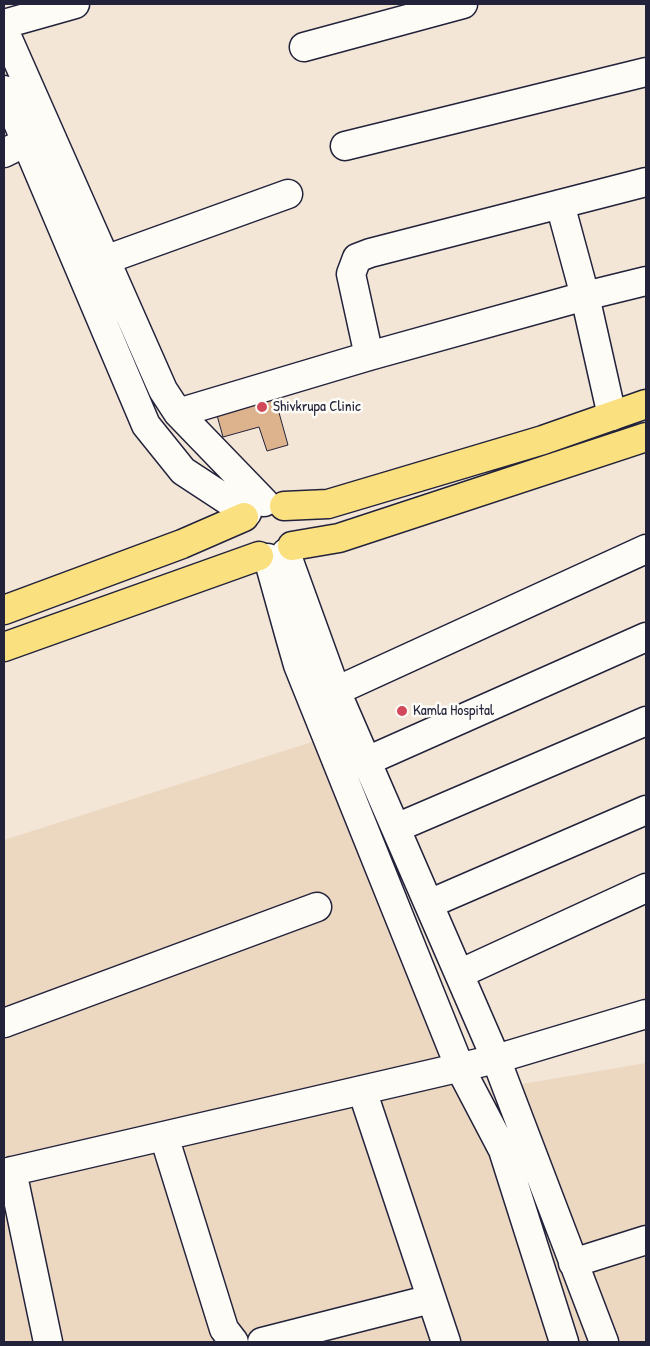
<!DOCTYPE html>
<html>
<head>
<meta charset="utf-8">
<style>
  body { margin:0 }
  #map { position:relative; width:650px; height:1346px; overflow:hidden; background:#f3e6d7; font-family:"Patrick Hand",sans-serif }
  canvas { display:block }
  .frame { position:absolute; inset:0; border:5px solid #22223b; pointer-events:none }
</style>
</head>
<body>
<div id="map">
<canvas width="650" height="1346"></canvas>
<div class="frame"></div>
</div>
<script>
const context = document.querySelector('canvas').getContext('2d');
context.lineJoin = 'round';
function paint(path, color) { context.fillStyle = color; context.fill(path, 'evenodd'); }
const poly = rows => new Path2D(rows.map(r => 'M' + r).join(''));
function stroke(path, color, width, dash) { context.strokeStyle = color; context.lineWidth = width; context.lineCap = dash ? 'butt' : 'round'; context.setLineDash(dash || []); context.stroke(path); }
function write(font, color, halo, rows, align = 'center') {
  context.font = font + ' "Patrick Hand",sans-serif'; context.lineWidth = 5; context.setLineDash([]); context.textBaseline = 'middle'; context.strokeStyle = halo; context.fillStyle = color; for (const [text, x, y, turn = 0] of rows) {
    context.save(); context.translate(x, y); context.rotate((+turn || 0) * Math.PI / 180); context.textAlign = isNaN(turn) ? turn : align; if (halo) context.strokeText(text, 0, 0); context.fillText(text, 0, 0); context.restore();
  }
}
const built = poly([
  [318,740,463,1094,646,1063,646,1342,4,1342,4,840]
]);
const building = poly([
  [273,391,288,445,267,451,259,427,223,437,215,408,273,391]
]);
const minor = poly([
  [4,24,75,4],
  [4,30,163,390,178,413,264,502],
  [304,47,463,4],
  [4,90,146,425,183,471,247,513],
  [345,146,646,72],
  [4,153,26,142],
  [560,204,585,296,612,416],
  [105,260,288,194],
  [369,356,351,274,357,258,370,253,646,182],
  [178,413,369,356,585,296,646,281],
  [286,553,336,691,496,1059,604,1342],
  [268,558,290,637,298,665,460,1068,503,1150,564,1342],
  [336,691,646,549],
  [367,761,646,637],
  [396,828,646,721],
  [429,904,646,810],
  [459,974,646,888],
  [4,1023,317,907],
  [362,1090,446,1342],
  [164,1136,224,1329,234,1342],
  [12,1171,48,1342],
  [4,1173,496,1059,646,1014],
  [573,1263,646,1240],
  [262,1342,431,1299]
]);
const major = poly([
  [284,506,328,504,543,440,646,404],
  [292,546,339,538,646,437],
  [4,610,182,544,244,517],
  [4,647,259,556]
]);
const markers = [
  [262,407,6,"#d1495b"],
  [402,711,6,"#d1495b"]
];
const poiNames = [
  ["Shivkrupa Clinic",273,407],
  ["Kamla Hospital",413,711]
];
paint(built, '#ecd7c1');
paint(building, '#ddb38d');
stroke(building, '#22223b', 1);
stroke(minor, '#22223b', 31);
stroke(major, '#22223b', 31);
stroke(minor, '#fdfcf7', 28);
stroke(major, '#fbe080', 28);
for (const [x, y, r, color] of markers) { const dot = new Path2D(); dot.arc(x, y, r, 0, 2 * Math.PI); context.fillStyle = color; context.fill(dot); stroke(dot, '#fdfcf7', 2); }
write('15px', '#22223b', '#fdfcf7', poiNames, 'left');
</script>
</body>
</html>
